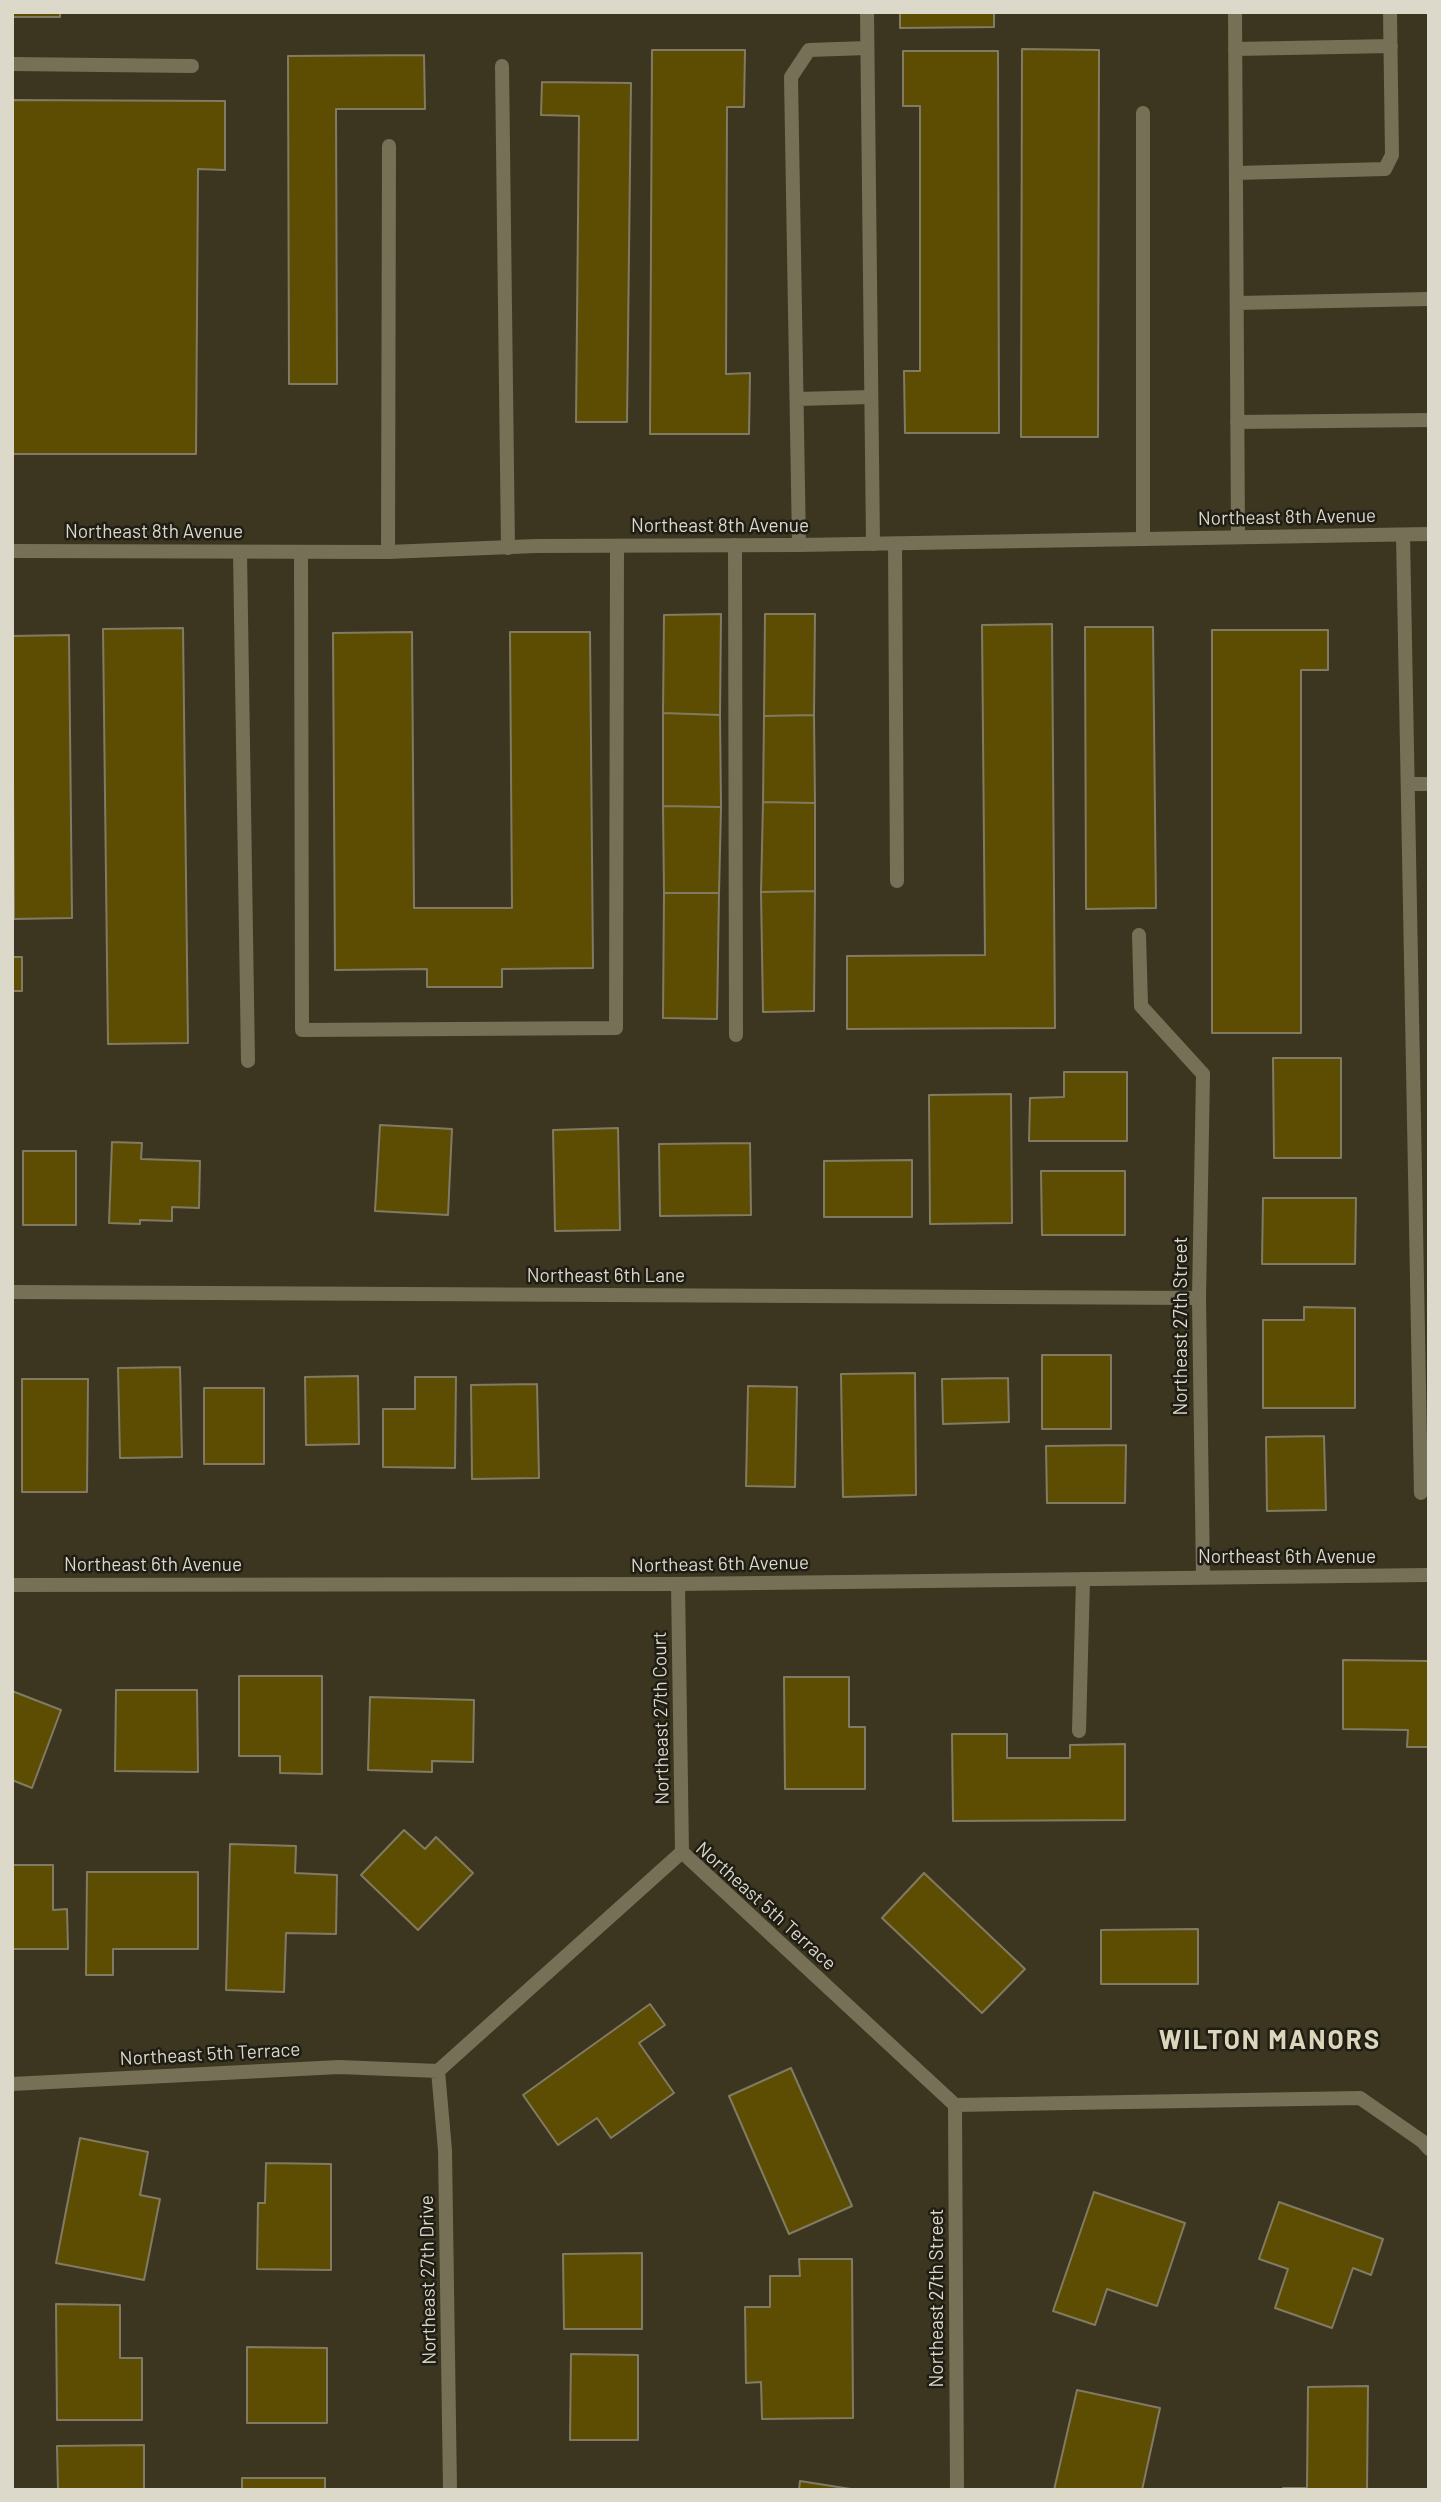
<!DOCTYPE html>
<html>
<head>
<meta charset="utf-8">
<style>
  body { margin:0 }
  #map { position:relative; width:1441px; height:2502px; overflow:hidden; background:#3c3620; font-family:Barlow,sans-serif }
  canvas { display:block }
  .frame { position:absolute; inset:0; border:14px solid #dcd9cb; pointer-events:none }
</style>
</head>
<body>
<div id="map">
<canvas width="1441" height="2502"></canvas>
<div class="frame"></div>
</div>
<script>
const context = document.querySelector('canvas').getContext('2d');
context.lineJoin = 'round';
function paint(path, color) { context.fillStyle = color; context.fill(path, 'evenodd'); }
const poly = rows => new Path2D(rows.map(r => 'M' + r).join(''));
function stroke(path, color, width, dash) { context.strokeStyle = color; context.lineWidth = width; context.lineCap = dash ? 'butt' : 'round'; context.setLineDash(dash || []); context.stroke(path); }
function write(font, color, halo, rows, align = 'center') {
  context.font = font + ' Barlow,sans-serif'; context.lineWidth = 5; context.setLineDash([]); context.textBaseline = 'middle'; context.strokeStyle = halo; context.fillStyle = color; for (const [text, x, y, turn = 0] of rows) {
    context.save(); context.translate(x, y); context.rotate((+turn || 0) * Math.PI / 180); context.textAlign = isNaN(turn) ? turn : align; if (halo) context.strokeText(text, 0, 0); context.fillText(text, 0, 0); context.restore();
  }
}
const building = poly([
  [12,12,60,12,60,17,12,17,12,12],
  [900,12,994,12,994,27,900,28,900,12],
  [1022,49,1099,50,1098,437,1021,437,1022,49],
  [652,50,745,50,744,107,727,107,726,374,750,373,749,434,650,434,652,50],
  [903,51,998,51,999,433,905,433,904,371,920,371,920,106,903,106,903,51],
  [424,55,425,109,336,109,337,384,289,384,288,56,424,55],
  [542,82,631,83,627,422,576,422,579,116,541,115,542,82],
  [12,100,225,101,225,170,198,169,196,454,12,454,12,100],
  [721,614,720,715,663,713,664,615,721,614],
  [765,614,815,614,814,715,764,716,765,614],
  [1052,624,1055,1028,847,1029,847,956,985,955,982,625,1052,624],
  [1085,627,1153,627,1156,908,1086,909,1085,627],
  [183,628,188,1043,108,1044,103,629,183,628],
  [1212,630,1328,630,1328,670,1301,670,1301,1033,1212,1033,1212,630],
  [412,632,414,908,512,908,510,632,590,632,593,968,502,969,502,987,427,987,427,969,335,970,333,633,412,632],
  [69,635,72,918,14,919,12,636,69,635],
  [663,713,720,715,721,807,663,806,663,713],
  [814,715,815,803,763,802,764,716,814,715],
  [763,802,815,803,815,891,761,892,763,802],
  [663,806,721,807,719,893,664,893,663,806],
  [815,891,814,1011,763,1012,761,892,815,891],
  [664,893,719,893,717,1019,663,1018,664,893],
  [12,957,22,957,22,991,12,991,12,957],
  [1273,1058,1341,1058,1341,1158,1274,1158,1273,1058],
  [1064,1072,1127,1072,1127,1141,1029,1141,1030,1098,1064,1097,1064,1072],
  [1011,1094,1012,1223,930,1224,929,1095,1011,1094],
  [380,1125,452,1129,448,1215,375,1211,380,1125],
  [618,1128,620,1230,555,1231,553,1130,618,1128],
  [112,1142,142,1143,141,1159,200,1161,199,1208,172,1207,172,1221,140,1220,140,1224,109,1223,112,1142],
  [750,1143,751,1215,660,1216,659,1144,750,1143],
  [23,1151,76,1151,76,1225,23,1225,23,1151],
  [912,1160,912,1217,824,1217,824,1161,912,1160],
  [1041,1171,1125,1171,1125,1235,1042,1235,1041,1171],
  [1263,1198,1356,1198,1355,1264,1262,1264,1263,1198],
  [1304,1307,1355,1308,1355,1408,1263,1408,1263,1320,1304,1320,1304,1307],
  [1042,1355,1111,1355,1111,1429,1042,1429,1042,1355],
  [180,1367,182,1457,120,1458,118,1368,180,1367],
  [915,1373,916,1495,843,1497,841,1374,915,1373],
  [358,1376,359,1444,306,1445,305,1377,358,1376],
  [415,1377,456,1377,455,1468,383,1467,383,1409,415,1409,415,1377],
  [1008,1378,1009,1422,943,1424,942,1379,1008,1378],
  [22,1379,88,1379,87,1492,22,1492,22,1379],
  [537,1384,539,1478,472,1479,471,1385,537,1384],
  [748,1386,797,1387,795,1487,746,1486,748,1386],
  [204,1388,264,1388,264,1464,204,1464,204,1388],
  [1324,1436,1326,1510,1267,1511,1266,1437,1324,1436],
  [1126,1445,1125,1503,1047,1503,1046,1446,1126,1445],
  [1343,1660,1429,1661,1429,1747,1407,1747,1408,1730,1343,1729,1343,1660],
  [239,1676,322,1676,322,1774,280,1773,280,1756,239,1756,239,1676],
  [784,1677,849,1677,849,1727,865,1727,865,1789,785,1789,784,1677],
  [116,1690,197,1690,198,1772,115,1771,116,1690],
  [12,1691,61,1710,32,1788,12,1780,12,1691],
  [370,1697,474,1700,473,1762,432,1761,432,1772,368,1770,370,1697],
  [952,1734,1007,1734,1007,1758,1070,1758,1070,1745,1125,1744,1125,1820,953,1821,952,1734],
  [404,1830,425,1849,436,1837,473,1873,418,1930,361,1875,404,1830],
  [230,1844,296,1846,295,1873,337,1875,336,1934,286,1933,284,1992,226,1990,230,1844],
  [12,1865,53,1865,53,1910,67,1909,68,1949,12,1949,12,1865],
  [87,1872,198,1872,198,1949,113,1949,113,1975,86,1975,87,1872],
  [924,1873,1025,1969,982,2013,882,1918,924,1873],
  [1198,1929,1198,1984,1101,1984,1101,1930,1198,1929],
  [650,2004,665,2025,639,2043,674,2093,611,2138,597,2118,558,2145,523,2095,650,2004],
  [791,2068,852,2206,789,2234,729,2096,791,2068],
  [80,2138,148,2152,140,2195,160,2199,144,2280,56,2263,80,2138],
  [266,2163,331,2164,331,2270,257,2269,258,2203,265,2203,266,2163],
  [1094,2192,1185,2223,1157,2306,1107,2289,1095,2325,1053,2311,1094,2192],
  [1279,2202,1383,2239,1371,2275,1353,2268,1332,2328,1275,2308,1288,2269,1259,2259,1279,2202],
  [642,2253,642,2329,564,2329,563,2254,642,2253],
  [799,2259,852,2259,853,2418,762,2419,761,2382,746,2383,745,2307,770,2307,770,2276,800,2276,799,2259],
  [56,2304,120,2305,120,2358,142,2358,142,2420,57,2420,56,2304],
  [247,2347,327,2348,327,2423,247,2423,247,2347],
  [571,2354,638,2355,638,2440,570,2440,571,2354],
  [1368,2386,1367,2490,1283,2490,1283,2488,1307,2488,1308,2387,1368,2386],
  [1077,2390,1160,2408,1142,2490,1054,2490,1077,2390],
  [144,2445,144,2490,58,2490,57,2446,144,2445],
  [242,2478,325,2478,325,2490,242,2490,242,2478],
  [800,2481,857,2490,799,2490,800,2481]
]);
const service = poly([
  [867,12,873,544],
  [1235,12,1238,537],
  [1235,49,1391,46],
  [12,64,192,66],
  [502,66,508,548],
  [1236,173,1385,169,1392,155,1390,12],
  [1237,303,1429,299],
  [797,399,871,397],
  [1237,422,1429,420],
  [1403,535,1421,1493],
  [1143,539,1143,113],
  [895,544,897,881],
  [735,545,736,1035],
  [799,545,791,77,809,50,867,48],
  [240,552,248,1061],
  [301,552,302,1030,616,1028,617,547],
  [388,552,389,146],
  [1408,784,1429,784],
  [1139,935,1141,1006,1203,1074],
  [1079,1731,1083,1579]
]);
const minor = poly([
  [12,551,388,552,536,546,799,545,1429,534],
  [1203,1074,1199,1298,1203,1577],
  [12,1292,1199,1298],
  [678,1584,682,1852],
  [682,1852,955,2105,1360,2098,1422,2141,1429,2149],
  [438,2071,445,2150,450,2490],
  [12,2084,339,2067,438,2071,682,1852],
  [955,2105,957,2490]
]);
const tertiary = poly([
  [12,1585,678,1584,1429,1575]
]);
const streetNames = [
  ["Northeast 8th Avenue",1287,517,-1],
  ["Northeast 8th Avenue",720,526],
  ["Northeast 8th Avenue",154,532],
  ["Northeast 6th Lane",606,1276],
  ["Northeast 27th Street",1181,1326,-90],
  ["Northeast 6th Avenue",1287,1557],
  ["Northeast 6th Avenue",720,1564,-1],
  ["Northeast 6th Avenue",153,1565],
  ["Northeast 27th Court",661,1718,-91],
  ["Northeast 5th Terrace",766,1906,42],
  ["Northeast 5th Terrace",210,2054,-3],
  ["Northeast 27th Drive",428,2280,-91],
  ["Northeast 27th Street",937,2298,-90]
];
const districtNames = [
  ["WILTON MANORS",1270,2040]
];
paint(building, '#5c4d02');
stroke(building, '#817b63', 2);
stroke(service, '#767056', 14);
stroke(minor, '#767056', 14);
stroke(tertiary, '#767056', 14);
write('19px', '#dcd9cb', '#201e14', streetNames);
context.letterSpacing = '2px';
write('bold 26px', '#dbd6bb', '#201e14', districtNames);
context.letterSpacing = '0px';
</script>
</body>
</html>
